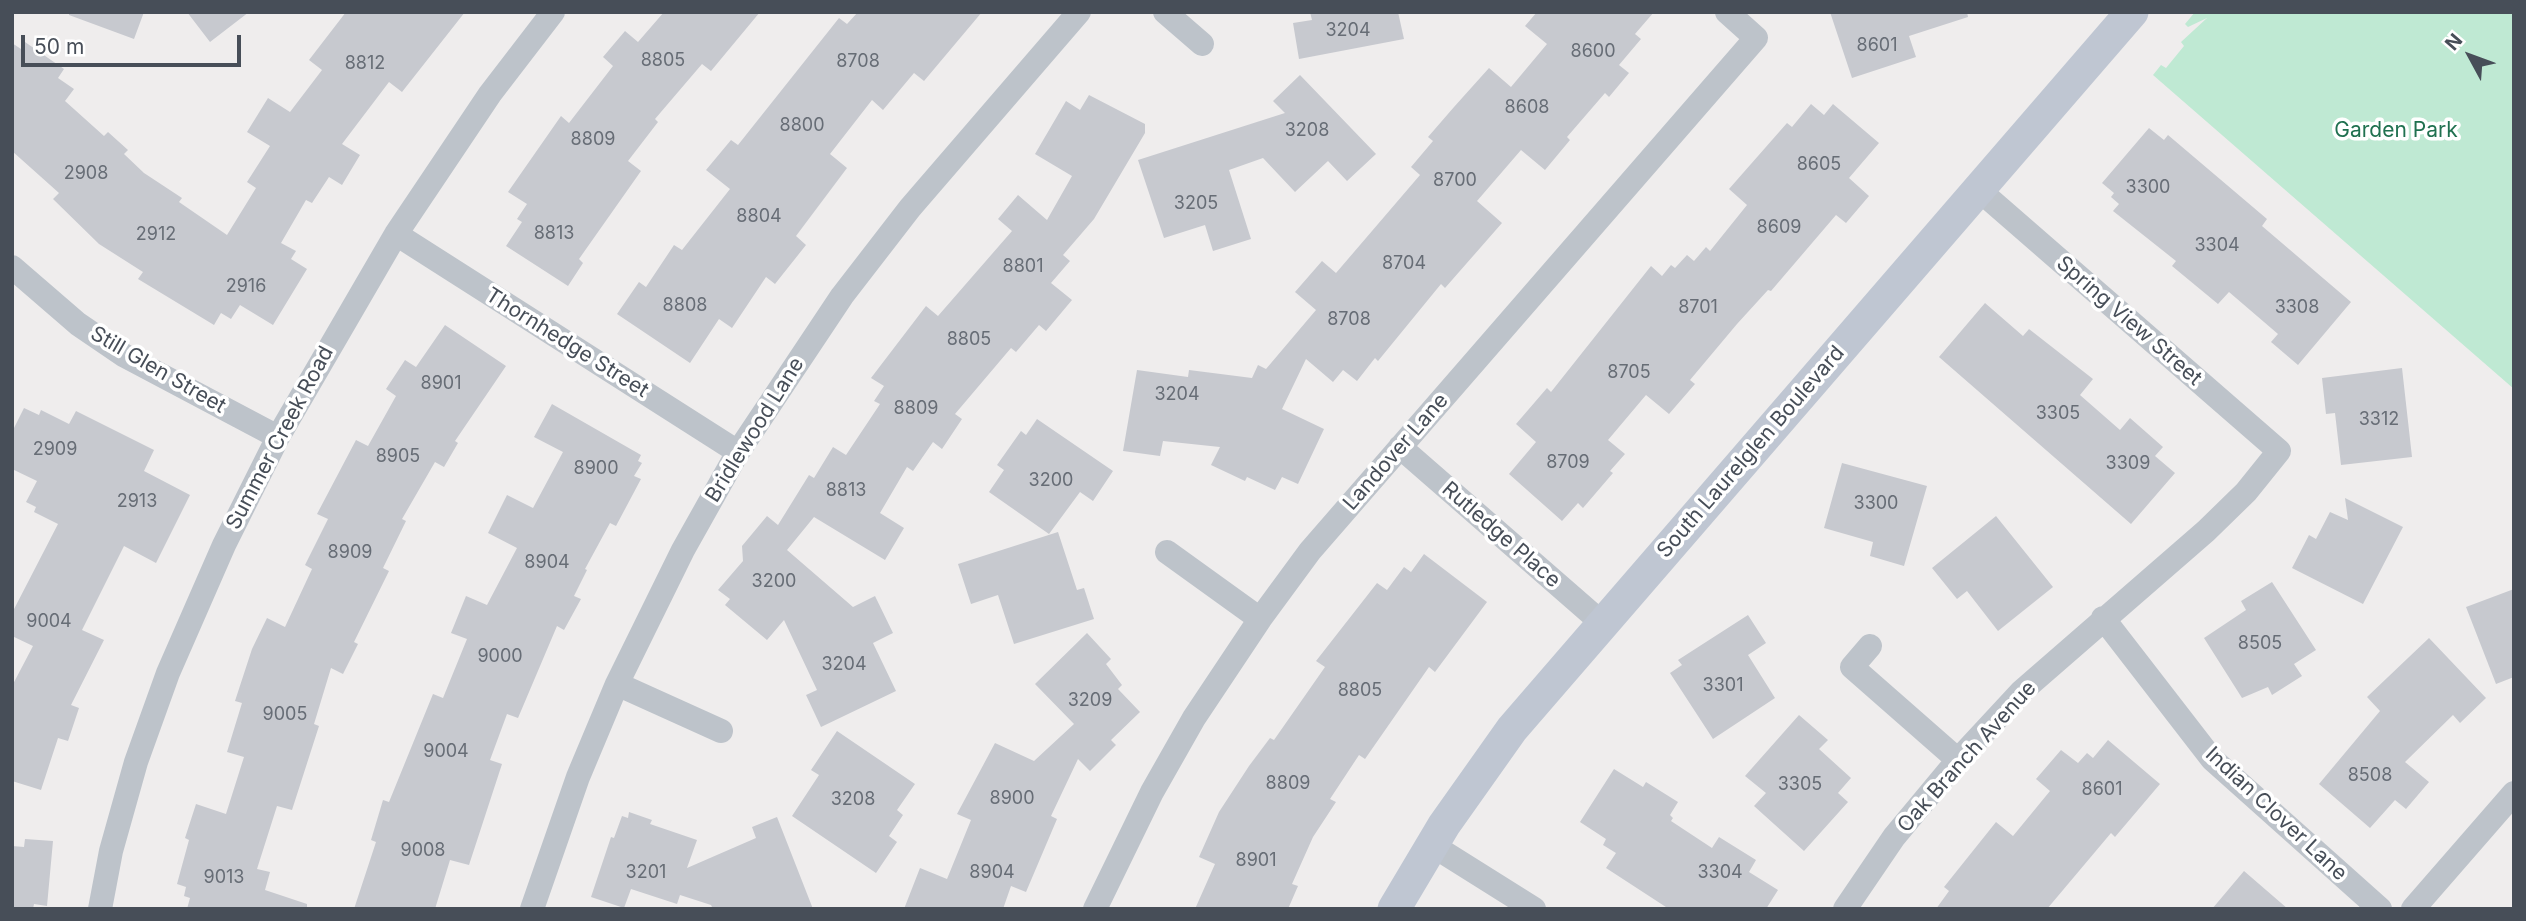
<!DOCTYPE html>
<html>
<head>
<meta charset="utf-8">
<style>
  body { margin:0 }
  #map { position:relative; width:2526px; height:921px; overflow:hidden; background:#efeded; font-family:Inter,sans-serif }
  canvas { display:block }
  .frame { position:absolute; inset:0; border:14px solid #474e58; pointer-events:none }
  .north { position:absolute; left:2435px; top:21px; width:70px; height:70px; -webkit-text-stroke:5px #fff; paint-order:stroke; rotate:311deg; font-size:19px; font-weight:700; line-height:28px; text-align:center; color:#474e58 }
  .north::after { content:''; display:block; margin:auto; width:24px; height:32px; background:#474e58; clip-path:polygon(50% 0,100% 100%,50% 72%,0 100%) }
  .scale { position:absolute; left:21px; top:35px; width:220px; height:32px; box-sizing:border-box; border:4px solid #474e58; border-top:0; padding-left:9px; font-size:21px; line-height:24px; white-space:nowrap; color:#474e58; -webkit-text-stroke:5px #fff; paint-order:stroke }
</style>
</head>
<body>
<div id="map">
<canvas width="2526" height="921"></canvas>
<div class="frame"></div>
<div class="north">N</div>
<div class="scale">50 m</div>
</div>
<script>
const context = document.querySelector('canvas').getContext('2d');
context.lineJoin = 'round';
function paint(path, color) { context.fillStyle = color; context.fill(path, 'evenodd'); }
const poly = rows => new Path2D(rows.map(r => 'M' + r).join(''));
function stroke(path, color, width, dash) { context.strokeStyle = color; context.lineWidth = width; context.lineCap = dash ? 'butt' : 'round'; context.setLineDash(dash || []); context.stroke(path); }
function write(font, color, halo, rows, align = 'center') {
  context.font = font + ' Inter,sans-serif'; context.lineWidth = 7; context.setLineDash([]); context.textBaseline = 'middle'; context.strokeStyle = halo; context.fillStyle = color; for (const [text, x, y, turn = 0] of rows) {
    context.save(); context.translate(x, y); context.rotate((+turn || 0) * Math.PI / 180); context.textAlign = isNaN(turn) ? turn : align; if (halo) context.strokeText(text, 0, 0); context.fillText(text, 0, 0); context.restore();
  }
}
const green = poly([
  [2195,12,2514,12,2514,389,2153,75,2161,65,2166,68,2184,46,2181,42,2207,18,2188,27,2185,24]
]);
const building = poly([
  [69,12,144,12,134,39,69,15],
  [187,12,249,12,210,42],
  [346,12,465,12,402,92,389,82,342,144,360,155,342,185,329,177,312,203,306,200,281,243,296,251,291,259,307,269,273,325,240,305,231,319,221,313,214,325,138,279,143,272,99,244,53,199,59,193,12,151,12,43,21,49,25,42,64,69,58,78,74,89,65,101,104,136,108,132,128,150,124,154,144,173,182,198,179,202,227,235,256,188,247,182,270,146,247,132,268,98,290,112,322,70,309,60],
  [664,12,760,12,711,71,702,64,655,119,658,122,628,161,641,171,579,259,583,263,568,286,506,246,522,222,517,219,527,204,508,192,561,116,569,123,613,66,603,57,625,31,638,42],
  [858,12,982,12,924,81,914,73,883,110,872,100,830,154,847,168,796,236,806,245,775,284,766,277,732,328,719,319,690,363,617,314,639,282,646,287,674,245,682,250,730,189,706,170,731,140,738,145,839,18,847,24],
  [1310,12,1398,12,1404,39,1299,59,1293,23,1312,20],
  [1537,12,1654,12,1635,34,1641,39,1619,65,1629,73,1609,97,1605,93,1567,137,1570,140,1545,170,1521,150,1477,201,1502,223,1445,288,1441,284,1378,361,1375,358,1357,381,1343,370,1333,382,1306,359,1282,409,1324,429,1298,484,1282,477,1275,490,1247,477,1245,481,1211,465,1220,447,1163,441,1160,456,1123,451,1137,370,1188,377,1189,370,1252,378,1258,365,1266,369,1316,310,1295,292,1322,261,1336,273,1420,175,1411,167,1433,141,1428,137,1454,107,1489,68,1511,87,1547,44,1525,26],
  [1830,12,1967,12,1968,17,1909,36,1916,57,1852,78],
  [1300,75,1376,154,1347,181,1328,161,1295,192,1263,158,1229,170,1251,239,1213,251,1205,225,1164,238,1138,160,1285,113,1273,101],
  [1089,95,1145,124,1145,133,1094,219,1063,255,1070,261,1051,283,1072,300,1046,331,1039,325,1016,352,1011,348,955,414,962,419,942,449,933,442,913,471,907,467,880,513,904,528,885,560,814,517,787,550,853,607,875,596,893,633,873,643,896,691,821,727,806,695,817,690,784,620,767,640,725,605,730,599,718,590,743,561,742,546,767,516,778,525,809,475,814,478,833,447,846,455,880,404,874,401,884,386,871,378,926,306,938,316,1012,231,998,219,1018,195,1047,220,1072,176,1035,154,1066,101,1080,110],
  [1811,104,1824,115,1833,104,1879,143,1849,178,1869,196,1846,223,1836,215,1771,291,1768,290,1737,324,1690,380,1695,384,1669,414,1646,395,1608,440,1625,454,1610,471,1613,473,1583,508,1578,503,1562,521,1509,474,1536,442,1516,424,1547,388,1551,392,1651,266,1662,276,1671,265,1675,268,1687,255,1694,261,1706,247,1710,251,1747,205,1729,189,1787,123,1792,127],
  [2149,128,2164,140,2168,135,2267,219,2262,226,2351,302,2298,365,2271,342,2278,334,2229,292,2218,304,2172,266,2176,261,2113,211,2119,204,2111,197,2114,193,2102,183],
  [1985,303,2023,336,2029,329,2093,379,2080,395,2120,430,2130,418,2163,447,2155,456,2175,473,2131,524,1939,357],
  [445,325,506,366,455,441,458,443,444,467,435,462,402,519,406,521,383,568,389,571,354,642,358,644,343,674,331,668,314,724,319,726,292,810,277,806,257,869,270,872,265,890,307,904,307,909,187,909,190,898,184,896,186,887,177,884,189,840,185,838,196,804,226,814,244,757,227,752,242,703,235,701,252,649,267,618,285,627,312,569,305,565,328,519,317,514,356,440,368,446,396,396,386,389,405,360,416,367],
  [2402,368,2412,457,2341,465,2335,413,2326,414,2322,378],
  [552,404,641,455,638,461,642,463,634,476,641,479,616,526,610,523,585,569,587,570,574,596,581,599,564,630,557,626,518,718,507,714,490,760,502,764,469,865,450,860,435,909,354,909,376,842,371,840,383,800,389,802,433,694,443,698,467,639,451,633,466,596,487,605,517,548,488,533,507,495,533,508,563,452,534,437],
  [24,408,39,415,41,410,69,424,76,411,154,450,144,471,190,495,156,563,124,546,82,630,104,640,71,705,79,708,68,741,58,738,41,790,12,781,12,686,33,646,12,636,12,613,58,524,34,512,36,507,26,502,37,481,12,469,12,432],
  [1037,419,1113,471,1093,501,1080,492,1049,534,989,492,1004,470,997,465,1021,431,1026,435],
  [1842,463,1927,486,1904,566,1870,556,1873,542,1824,528],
  [2345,498,2403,527,2363,604,2292,568,2309,535,2316,539,2330,512,2348,520],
  [1996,516,2053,587,1998,631,1967,591,1957,599,1932,568],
  [1058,532,1077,590,1084,588,1094,619,1014,644,998,595,971,604,958,564],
  [1424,554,1487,602,1435,672,1429,667,1365,759,1359,755,1330,799,1336,802,1313,837,1292,884,1298,886,1288,909,1195,909,1215,864,1199,857,1219,812,1249,766,1270,738,1274,740,1325,667,1316,661,1377,583,1387,590,1404,567,1411,572],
  [2272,582,2316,650,2294,664,2302,676,2272,695,2268,687,2242,698,2204,638,2246,610,2241,601],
  [2514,589,2514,677,2496,684,2466,607],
  [1748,615,1766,643,1748,655,1775,698,1713,739,1670,673,1682,665,1678,660],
  [1087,633,1111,659,1106,664,1122,685,1118,689,1140,712,1111,740,1116,745,1090,771,1078,759,1051,816,1057,819,1026,892,1011,886,1003,909,904,909,920,868,947,879,971,820,957,814,995,743,1034,761,1074,724,1035,684],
  [2429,638,2486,698,2460,723,2453,715,2405,762,2429,782,2406,809,2395,800,2370,828,2319,784,2380,711,2367,697],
  [1799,715,1828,740,1819,749,1851,778,1838,793,1848,802,1804,851,1754,806,1766,793,1745,776],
  [837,731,915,784,897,810,903,815,889,836,897,842,876,873,792,816,819,775,811,770],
  [2108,740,2160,784,2115,837,2111,833,2047,909,1936,909,1949,891,1944,887,1996,822,2013,836,2050,791,2036,779,2061,750,2078,763,2087,753,2093,758],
  [1614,769,1643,787,1646,782,1678,802,1670,815,1673,818,1671,821,1712,848,1719,837,1756,860,1749,872,1778,890,1766,909,1669,909,1606,868,1616,853,1603,845,1606,839,1580,822],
  [629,812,652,820,650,824,697,840,687,868,756,838,752,827,777,817,813,909,713,909,711,905,680,895,677,904,631,889,624,908,591,897,611,837,614,838,622,816,628,818],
  [25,839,53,841,47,906,34,904,33,909,12,909,12,846,24,847],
  [2244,871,2288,909,2212,909]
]);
const street = poly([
  [1165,12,1202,44],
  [396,234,738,452],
  [12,267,78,324,125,356,278,437],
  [1400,447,1602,623],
  [1167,552,1260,619],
  [2103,618,2212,759,2380,909],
  [1870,646,1852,667,1958,760],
  [617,684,721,731],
  [1432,845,1534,909],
  [100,909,111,851,136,762,168,673,224,545,278,437,396,234,490,94,553,12],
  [532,909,578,777,617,684,683,550,738,452,842,296,910,208,1079,12],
  [1095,909,1152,792,1194,718,1260,619,1310,551,1756,38,1727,12],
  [1845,909,1894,837,1958,760,2022,691,2206,531,2246,492,2279,451,1979,190],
  [2413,909,2514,793]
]);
const secondary = poly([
  [1394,909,1444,825,1512,729,2132,12]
]);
const numberNames = [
  ["3204",1348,31],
  ["8601",1877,46],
  ["8600",1593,52],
  ["8805",663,61],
  ["8708",858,62],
  ["8812",365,64],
  ["8608",1527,108],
  ["8800",802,126],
  ["3208",1307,131],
  ["8809",593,140],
  ["8605",1819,165],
  ["2908",86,174],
  ["8700",1455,181],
  ["3300",2148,188],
  ["3205",1196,204],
  ["8804",759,217],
  ["8609",1779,228],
  ["8813",554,234],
  ["2912",156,235],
  ["3304",2217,246],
  ["8704",1404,264],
  ["8801",1023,267],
  ["2916",246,287],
  ["8808",685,306],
  ["8701",1698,308],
  ["3308",2297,308],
  ["8708",1349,320],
  ["8805",969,340],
  ["8705",1629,373],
  ["8901",441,384],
  ["3204",1177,395],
  ["8809",916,409],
  ["3305",2058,414],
  ["3312",2379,420],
  ["2909",55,450],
  ["8905",398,457],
  ["8709",1568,463],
  ["3309",2128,464],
  ["8900",596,469],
  ["3200",1051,481],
  ["8813",846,491],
  ["2913",137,502],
  ["3300",1876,504],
  ["8909",350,553],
  ["8904",547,563],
  ["3200",774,582],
  ["9004",49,622],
  ["8505",2260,644],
  ["9000",500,657],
  ["3204",844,665],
  ["3301",1723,686],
  ["8805",1360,691],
  ["3209",1090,701],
  ["9005",285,715],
  ["9004",446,752],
  ["8508",2370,776],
  ["8809",1288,784],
  ["3305",1800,785],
  ["8601",2102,790],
  ["8900",1012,799],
  ["3208",853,800],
  ["9008",423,851],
  ["8901",1256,861],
  ["3201",646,873],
  ["8904",992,873],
  ["3304",1720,873],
  ["9013",224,878]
];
const parkNames = [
  ["Garden Park",2396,131]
];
const streetNames = [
  ["Spring View Street",2129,321,41],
  ["Thornhedge Street",567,343,32],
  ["Still Glen Street",158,370,30],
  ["Bridlewood Lane",755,430,-58],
  ["Summer Creek Road",280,438,-62],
  ["Landover Lane",1396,452,-49],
  ["South Laurelglen Boulevard",1751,452,-49],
  ["Rutledge Place",1501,535,41],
  ["Oak Branch Avenue",1967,757,-48],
  ["Indian Clover Lane",2276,814,43]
];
paint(green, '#bfe9d3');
paint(building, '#c7c9cf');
stroke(street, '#bdc3ca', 24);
stroke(secondary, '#bfc6d2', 33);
write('18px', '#676d76', null, numberNames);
write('21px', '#207150', '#fff', parkNames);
write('21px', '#474e58', '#fff', streetNames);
</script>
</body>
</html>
